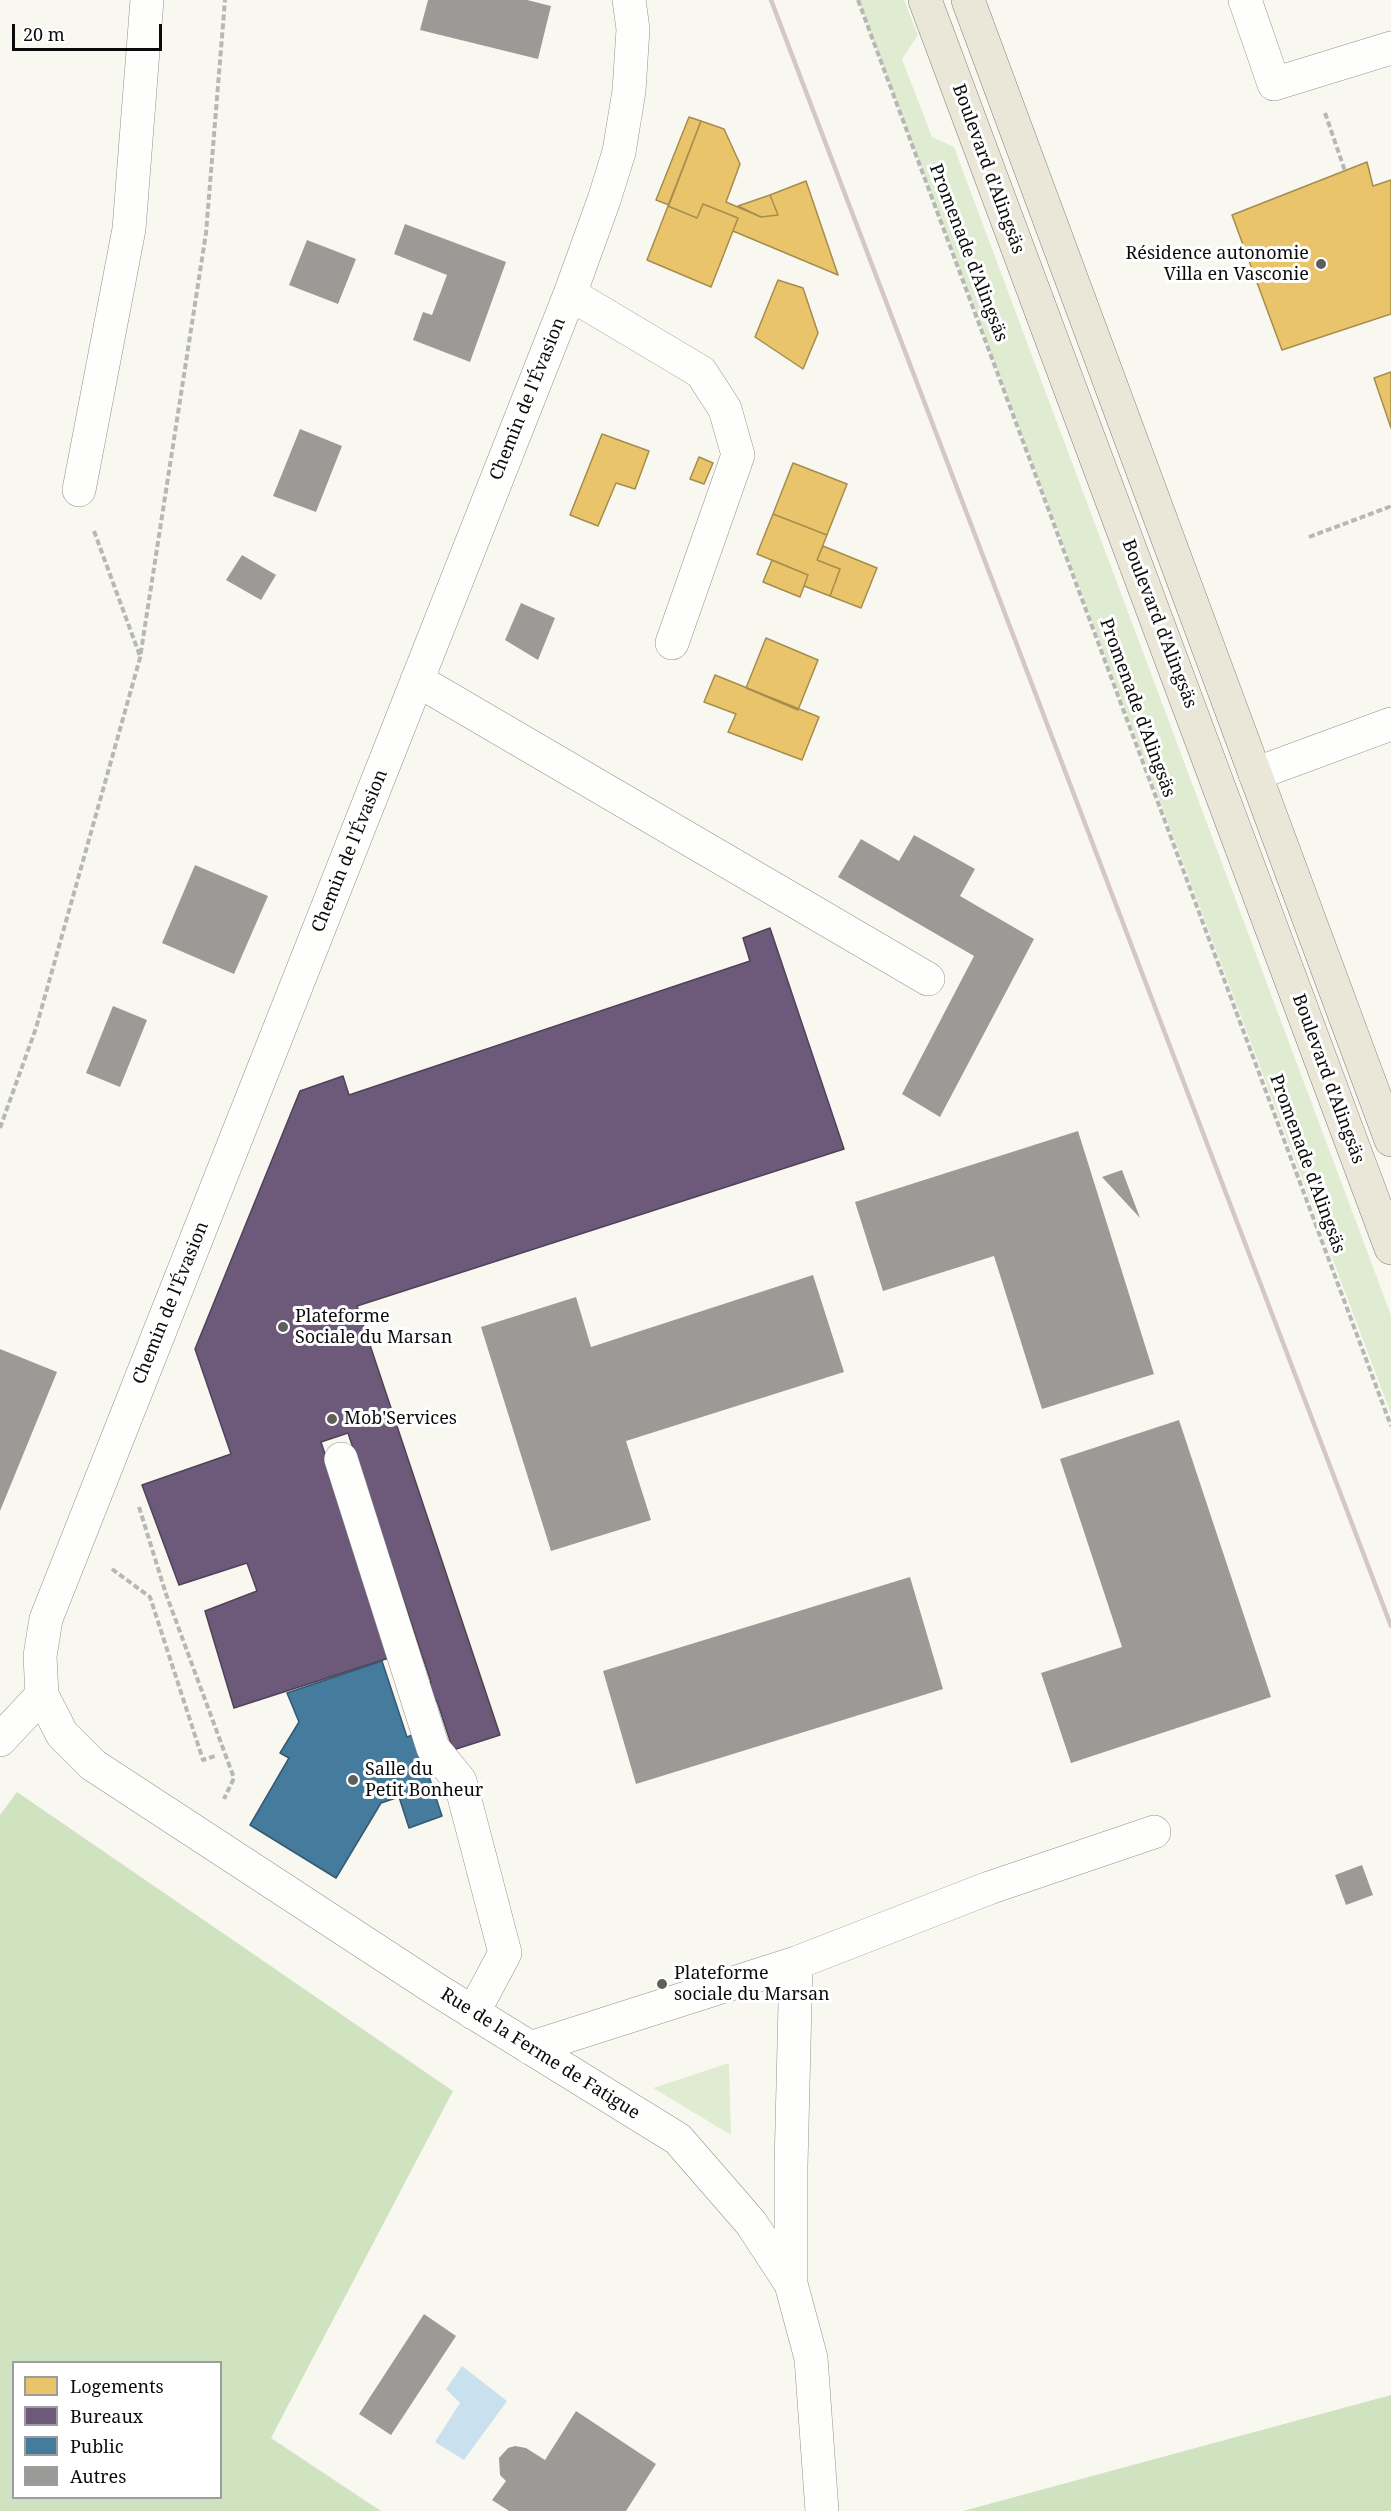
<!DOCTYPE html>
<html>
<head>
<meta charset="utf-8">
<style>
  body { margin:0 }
  #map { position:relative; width:1391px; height:2511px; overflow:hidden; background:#f9f8f0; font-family:"Noto Serif",serif }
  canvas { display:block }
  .legend { position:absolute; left:12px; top:2361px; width:210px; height:138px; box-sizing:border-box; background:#fff; border:2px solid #9d9d9d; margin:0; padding:8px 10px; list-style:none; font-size:18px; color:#0b0b0b }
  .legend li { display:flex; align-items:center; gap:12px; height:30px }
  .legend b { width:30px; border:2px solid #9d9d9d }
  .scale { position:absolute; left:12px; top:24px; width:150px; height:27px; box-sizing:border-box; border:3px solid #0b0b0b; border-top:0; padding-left:8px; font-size:18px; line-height:21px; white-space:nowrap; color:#0b0b0b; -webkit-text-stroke:4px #fff; paint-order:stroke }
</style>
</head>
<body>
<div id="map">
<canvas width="1391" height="2511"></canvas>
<ul class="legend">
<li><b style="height:16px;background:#e9c46a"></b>Logements</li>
<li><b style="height:16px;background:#6d597a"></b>Bureaux</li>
<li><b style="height:16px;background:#457b9d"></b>Public</li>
<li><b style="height:16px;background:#9c9a96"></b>Autres</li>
</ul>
<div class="scale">20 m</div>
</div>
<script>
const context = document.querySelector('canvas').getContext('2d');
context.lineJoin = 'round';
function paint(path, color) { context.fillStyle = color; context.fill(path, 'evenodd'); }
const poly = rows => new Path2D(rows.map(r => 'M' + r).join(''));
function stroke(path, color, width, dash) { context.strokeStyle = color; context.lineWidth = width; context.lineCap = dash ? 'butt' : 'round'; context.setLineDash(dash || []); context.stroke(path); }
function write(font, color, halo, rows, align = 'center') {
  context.font = font + ' "Noto Serif",serif'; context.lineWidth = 6; context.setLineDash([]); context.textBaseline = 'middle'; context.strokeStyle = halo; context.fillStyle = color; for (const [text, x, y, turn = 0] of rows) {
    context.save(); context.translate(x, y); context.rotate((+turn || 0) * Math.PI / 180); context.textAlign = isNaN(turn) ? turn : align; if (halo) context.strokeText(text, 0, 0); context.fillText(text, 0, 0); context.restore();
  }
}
const green = poly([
  [858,0,904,0,918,35,902,59,932,137,954,147,1391,1315,1391,1414],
  [729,2063,731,2135,653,2088]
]);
const forest = poly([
  [17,1792,453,2091,271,2438,381,2511,0,2511,0,1815],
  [220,2362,220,2498,14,2498,14,2362],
  [1391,2395,1391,2511,963,2511]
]);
const water = poly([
  [462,2366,507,2401,464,2460,435,2442,460,2403,446,2389]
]);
const homes = poly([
  [689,117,701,121,669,205,656,200,689,117],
  [701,121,724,129,740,164,726,202,761,217,778,215,770,195,806,181,838,275,733,231,738,218,703,204,697,218,668,206,701,121],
  [1367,162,1373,186,1391,180,1391,314,1282,350,1232,215,1367,162],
  [770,195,778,215,761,217,738,206,770,195],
  [703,204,738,218,711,287,647,260,668,206,697,218,703,204],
  [778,280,803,288,818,333,803,369,755,337,778,280],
  [1391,372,1391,428,1374,378,1391,372],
  [602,434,649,451,635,489,616,483,598,526,570,515,602,434],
  [699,457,713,463,704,484,690,479,699,457],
  [793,463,847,484,827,535,773,514,793,463],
  [773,514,827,535,817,560,840,569,830,596,804,586,808,575,757,554,773,514],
  [823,546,877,568,861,608,830,596,840,569,817,560,823,546],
  [772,560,808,575,800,597,763,582,772,560],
  [766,638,818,660,798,710,746,688,766,638],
  [715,675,819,717,802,760,728,732,736,714,704,702,715,675]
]);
const offices = poly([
  [770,928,844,1149,357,1306,500,1735,453,1750,437,1701,427,1704,421,1686,431,1682,348,1433,321,1442,392,1657,234,1708,205,1611,257,1591,247,1563,179,1585,142,1485,231,1454,195,1349,300,1091,343,1076,349,1095,750,961,743,938,770,928]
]);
const public = poly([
  [382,1661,407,1737,415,1734,442,1816,409,1828,399,1797,381,1803,336,1878,250,1825,289,1758,280,1753,299,1722,287,1693,382,1661]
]);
const building = poly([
  [428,0,527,0,551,6,538,59,420,30],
  [405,224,506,262,470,362,413,340,423,312,432,315,447,275,394,254],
  [307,240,356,259,338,304,289,285],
  [300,429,342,446,316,512,273,496],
  [242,555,276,575,261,600,226,580],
  [521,603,555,618,538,660,505,640],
  [914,835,975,869,960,896,1034,939,940,1117,902,1094,974,956,838,877,861,839,899,861],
  [195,865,268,896,234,974,162,943],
  [113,1006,147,1020,120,1087,86,1073],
  [1078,1131,1154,1374,1042,1409,994,1256,883,1291,855,1202],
  [1122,1170,1140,1218,1102,1177],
  [813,1275,844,1372,626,1441,651,1520,551,1551,481,1327,576,1297,591,1347],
  [0,1349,57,1372,0,1511],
  [1179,1420,1271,1697,1071,1763,1041,1673,1122,1647,1060,1459],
  [910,1577,943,1689,636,1784,603,1671],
  [1362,1865,1373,1895,1346,1905,1335,1875],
  [424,2314,456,2336,391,2435,359,2414],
  [576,2411,656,2464,626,2511,509,2511,492,2500,506,2481,500,2475,499,2458,508,2448,515,2446,526,2448,545,2460]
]);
const path = poly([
  [858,0,1391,1426],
  [1325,113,1345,171],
  [94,531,140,656],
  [1309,537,1389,507,1391,511],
  [0,1128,36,1028,140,658,206,233,225,0],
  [139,1507,166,1594,234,1778,224,1799],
  [112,1569,150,1597,203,1760,215,1756]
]);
const minor = poly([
  [629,0,633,29,629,91,619,152,604,200,570,294,46,1619,40,1656,42,1695,62,1734,93,1765,437,1990,678,2139,751,2223,791,2284,811,2358,822,2511],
  [1245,0,1274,84,1391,48],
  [570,294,701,372,725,409,738,455,672,643],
  [79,490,129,229,147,0],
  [417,680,928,979],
  [1255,774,1391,724],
  [341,1459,433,1748,460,1781,505,1953,473,2013],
  [0,1740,42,1695],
  [530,2048,796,1963,989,1888,1154,1832],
  [791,2284,791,2166,796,1963]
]);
const major = poly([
  [925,0,1391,1248],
  [968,0,1391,1140]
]);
const rail = poly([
  [771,0,1391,1626]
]);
const markers = [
  [1321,264,6,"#5e5e5b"],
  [283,1327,6,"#5e5e5b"],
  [332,1419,6,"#5e5e5b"],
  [353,1780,6,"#5e5e5b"],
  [662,1984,6,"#5e5e5b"]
];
const streetNames = [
  ["Boulevard d'Alingsäs",988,169,70],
  ["Promenade d'Alingsäs",968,253,69],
  ["Chemin de l'Évasion",528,399,-68],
  ["Boulevard d'Alingsäs",1159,624,69],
  ["Promenade d'Alingsäs",1137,708,70],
  ["Chemin de l'Évasion",350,851,-68],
  ["Boulevard d'Alingsäs",1328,1079,70],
  ["Promenade d'Alingsäs",1307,1164,70],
  ["Chemin de l'Évasion",171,1303,-68],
  ["Rue de la Ferme de Fatigue",540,2054,32]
];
const poiNames = [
  ["Résidence autonomie",1309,254,"right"],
  ["Villa en Vasconie",1309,275,"right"],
  ["Plateforme",295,1317],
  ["Sociale du Marsan",295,1338],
  ["Mob'Services",344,1419],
  ["Salle du",365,1770],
  ["Petit Bonheur",365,1791],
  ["Plateforme",674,1974],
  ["sociale du Marsan",674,1995]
];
paint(green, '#e0ecd2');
paint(forest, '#d0e3c1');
paint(water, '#c9e0ef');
paint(homes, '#e9c46a');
stroke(homes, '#a68c4e', 1.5);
paint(offices, '#6d597a');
stroke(offices, '#504259', 1.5);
paint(public, '#457b9d');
stroke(public, '#345971', 1.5);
paint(building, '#9c9a96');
stroke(minor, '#92928e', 34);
stroke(major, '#7f7f7b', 34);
stroke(path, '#b7b7b5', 4, [6, 3]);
stroke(minor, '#fefefd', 33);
stroke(major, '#eae7d9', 33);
stroke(rail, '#d4c7c5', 4.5);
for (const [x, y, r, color] of markers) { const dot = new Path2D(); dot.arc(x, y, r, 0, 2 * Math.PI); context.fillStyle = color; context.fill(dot); stroke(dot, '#fff', 2); }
write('18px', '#0b0b0b', '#fff', streetNames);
write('18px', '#0b0b0b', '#fff', poiNames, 'left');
</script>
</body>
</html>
